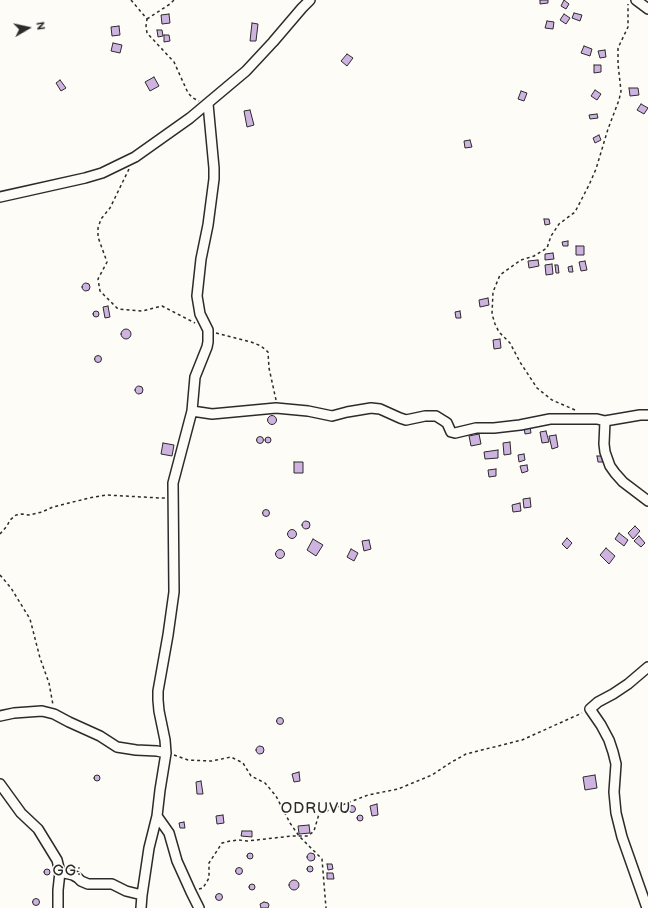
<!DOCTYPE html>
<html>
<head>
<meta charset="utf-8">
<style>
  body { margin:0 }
  #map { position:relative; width:648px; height:908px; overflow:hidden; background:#fdfcf7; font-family:"Balsamiq Sans",sans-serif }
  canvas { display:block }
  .north { position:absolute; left:8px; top:8px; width:40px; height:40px; -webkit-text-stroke:3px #fdfcf7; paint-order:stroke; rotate:81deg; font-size:11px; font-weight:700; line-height:16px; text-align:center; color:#2b2b2b }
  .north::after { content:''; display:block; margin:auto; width:14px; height:18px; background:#2b2b2b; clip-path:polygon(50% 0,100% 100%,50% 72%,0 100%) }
</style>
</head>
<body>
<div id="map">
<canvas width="648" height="908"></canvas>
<div class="north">N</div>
</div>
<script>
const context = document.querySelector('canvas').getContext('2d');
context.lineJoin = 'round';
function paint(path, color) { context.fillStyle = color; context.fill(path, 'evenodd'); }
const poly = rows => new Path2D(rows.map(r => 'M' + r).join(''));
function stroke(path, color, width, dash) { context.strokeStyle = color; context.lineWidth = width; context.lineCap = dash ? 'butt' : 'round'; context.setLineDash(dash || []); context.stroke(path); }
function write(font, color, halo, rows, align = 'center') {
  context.font = font + ' "Balsamiq Sans",sans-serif'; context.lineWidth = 3; context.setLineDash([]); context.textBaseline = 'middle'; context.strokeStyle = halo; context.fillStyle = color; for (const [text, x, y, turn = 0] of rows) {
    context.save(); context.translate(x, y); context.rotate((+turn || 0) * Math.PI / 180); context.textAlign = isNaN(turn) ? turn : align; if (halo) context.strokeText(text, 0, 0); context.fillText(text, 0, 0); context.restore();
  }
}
const building = poly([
  [540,0,548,0,548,3,540,4,540,0],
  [564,0,569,4,566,9,561,6,564,0],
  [574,13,582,15,580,21,572,18,574,13],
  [169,14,170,23,162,24,161,15,169,14],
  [564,14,570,18,566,24,560,20,564,14],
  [547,21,554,22,553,29,545,28,547,21],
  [252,23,258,24,256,41,250,41,252,23],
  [119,26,120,35,112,36,111,27,119,26],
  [157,30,162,30,163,36,158,37,157,30],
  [164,35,169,35,170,41,164,42,164,35],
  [113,43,122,45,120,53,111,51,113,43],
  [584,46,592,49,590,56,581,53,584,46],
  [605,50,606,57,600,58,598,51,605,50],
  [347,54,353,58,347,66,341,61,347,54],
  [594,65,601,65,601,72,594,73,594,65],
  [154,77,159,86,150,91,145,82,154,77],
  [60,80,66,88,61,91,56,83,60,80],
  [629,88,638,88,639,95,630,96,629,88],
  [595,90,601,94,597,100,591,96,595,90],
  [521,91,527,93,524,101,518,99,521,91],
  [641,104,648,108,644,114,637,110,641,104],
  [250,110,254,125,247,127,244,111,250,110],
  [597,114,598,118,590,119,589,115,597,114],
  [599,135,601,140,595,143,593,138,599,135],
  [470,140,472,147,465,148,464,141,470,140],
  [544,219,549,219,550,224,545,225,544,219],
  [568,241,568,246,563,246,562,242,568,241],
  [576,246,584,246,584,255,576,255,576,246],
  [553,253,554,259,545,260,545,254,553,253],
  [538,260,539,266,529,268,528,261,538,260],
  [585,261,587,270,581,271,579,262,585,261],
  [552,264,553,274,546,275,545,265,552,264],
  [555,265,558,265,559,273,556,273,555,265],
  [572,266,573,272,569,272,568,267,572,266],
  '82 287a4 4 0 1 1 8 0a4 4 0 1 1-8 0Z',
  [488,298,489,305,480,307,479,300,488,298],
  [108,306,110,317,105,318,103,307,108,306],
  [460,311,461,318,456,318,455,312,460,311],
  '93 314a3 3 0 1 1 6 0a3 3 0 1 1-6 0Z',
  '121 334a5 5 0 1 1 10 0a5 5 0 1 1-10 0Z',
  [500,339,501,348,494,349,493,340,500,339],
  '94.5 359a3.5 3.5 0 1 1 7 0a3.5 3.5 0 1 1-7 0Z',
  '135 390a4 4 0 1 1 8 0a4 4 0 1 1-8 0Z',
  '267.5 420a4.5 4.5 0 1 1 9 0a4.5 4.5 0 1 1-9 0Z',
  [530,426,531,433,525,434,524,427,530,426],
  [546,431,549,442,542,443,540,432,546,431],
  [479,434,481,444,471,446,469,436,479,434],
  [556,435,558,447,552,449,549,436,556,435],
  '256.5 440a3.5 3.5 0 1 1 7 0a3.5 3.5 0 1 1-7 0Z',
  '265 440a3 3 0 1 1 6 0a3 3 0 1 1-6 0Z',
  [510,442,511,454,504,455,503,443,510,442],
  [163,443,174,445,172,456,161,454,163,443],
  [498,450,498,458,485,459,484,452,498,450],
  [524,454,525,460,519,462,518,455,524,454],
  [597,456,602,456,603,462,598,462,597,456],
  [294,462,303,462,303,473,294,473,294,462],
  [527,465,528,471,522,473,520,466,527,465],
  [496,469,496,476,489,477,488,470,496,469],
  [530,498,531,507,524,508,523,499,530,498],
  [520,503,521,511,513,512,512,505,520,503],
  '262.5 513a3.5 3.5 0 1 1 7 0a3.5 3.5 0 1 1-7 0Z',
  '302 525a4 4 0 1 1 8 0a4 4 0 1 1-8 0Z',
  [635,526,640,531,633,539,628,533,635,526],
  '287.5 534a4.5 4.5 0 1 1 9 0a4.5 4.5 0 1 1-9 0Z',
  [619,533,628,540,624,546,615,539,619,533],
  [639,536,645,543,641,547,634,541,639,536],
  [567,538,572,543,567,549,562,544,567,538],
  [313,539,323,545,316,556,307,550,313,539],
  [369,540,371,549,364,551,362,541,369,540],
  [606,548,615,556,609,564,600,555,606,548],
  [351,549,358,553,354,561,347,557,351,549],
  '275.5 554a4.5 4.5 0 1 1 9 0a4.5 4.5 0 1 1-9 0Z',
  '276.5 721a3.5 3.5 0 1 1 7 0a3.5 3.5 0 1 1-7 0Z',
  '256 750a4 4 0 1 1 8 0a4 4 0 1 1-8 0Z',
  [299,772,300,781,294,782,292,774,299,772],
  '94 778a3 3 0 1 1 6 0a3 3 0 1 1-6 0Z',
  [595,775,597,788,585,790,583,777,595,775],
  [201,781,203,794,197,794,196,782,201,781],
  [377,804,378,815,372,816,370,806,377,804],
  '348.5 809a3.5 3.5 0 1 1 7 0a3.5 3.5 0 1 1-7 0Z',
  [223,815,224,823,217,824,216,816,223,815],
  '357 818a3 3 0 1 1 6 0a3 3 0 1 1-6 0Z',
  [184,822,185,828,180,828,179,823,184,822],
  [309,825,310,833,299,834,298,826,309,825],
  [242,831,252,831,252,837,241,836,242,831],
  '307 857a4 4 0 1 1 8 0a4 4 0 1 1-8 0Z',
  '247 856a3 3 0 1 1 6 0a3 3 0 1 1-6 0Z',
  [327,864,332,864,333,869,328,870,327,864],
  '307 869a3 3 0 1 1 6 0a3 3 0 1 1-6 0Z',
  '235.5 871a3.5 3.5 0 1 1 7 0a3.5 3.5 0 1 1-7 0Z',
  '44 872a3 3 0 1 1 6 0a3 3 0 1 1-6 0Z',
  [327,873,333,873,334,879,327,879,327,873],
  '289 885a5 5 0 1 1 10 0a5 5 0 1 1-10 0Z',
  '249 887a3 3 0 1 1 6 0a3 3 0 1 1-6 0Z',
  '215.5 897a3.5 3.5 0 1 1 7 0a3.5 3.5 0 1 1-7 0Z',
  '32.5 902a3.5 3.5 0 1 1 7 0a3.5 3.5 0 1 1-7 0Z',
  [264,902,268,903,269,905,268,908,261,908,260,904,264,902]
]);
const path = poly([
  [131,0,147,19,146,26,147,33,174,62,188,93,193,98,199,101],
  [147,19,170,4,174,0],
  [129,169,110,208,101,219,98,228,98,237,107,262,98,279,100,291,118,309,142,311,162,306,195,323],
  [216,333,251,342,261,346,268,352,269,368,276,400],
  [575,410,552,400,537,388,520,362,510,343,499,332,495,324,492,314,493,292,500,275,521,260,534,256,547,248,551,236,559,224,575,212,589,185,596,169,608,129,619,100,621,91,618,64,618,48,628,27,628,4],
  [0,534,7,526,10,520,16,515,22,514,29,515,42,512,53,507,89,498,107,495,160,498,165,498],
  [0,575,11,588,30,619,40,658,49,683,53,705],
  [174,755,188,760,212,761,231,757,243,763,251,776,265,783,276,796,290,823,299,836,322,859,326,908],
  [199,889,203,888,209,878,209,863,222,843,230,841,239,840,247,841,292,836,308,836,314,831,319,814,368,795,398,789,432,775,450,763,466,754,522,740,582,713]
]);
const minor = poly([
  [636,0,648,9],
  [0,197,85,178,102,173,135,157,190,118,246,71,273,42,302,8,310,0],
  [192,411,212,414,276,408,308,411,332,416,347,412,371,408,380,409,400,418,406,420,425,416,436,416,444,421,447,423,451,432,455,433,476,428,494,428,520,425,550,419,597,419,605,421,640,415,648,415],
  [605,421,604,444,605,452,610,466,615,473,623,482,648,501],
  [0,716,14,713,42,711,54,714,69,722,100,736,117,747,136,750,157,751,166,753],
  [0,784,21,813,38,829,57,860,60,872,73,875,78,878,81,881,88,884,112,884,126,891,142,895],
  [58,908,58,890,60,872],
  [141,908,142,895,149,848,157,816],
  [199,908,191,892,177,861,169,833,157,816,160,790,166,753,165,740,159,711,158,700,158,691,168,635,174,592,173,483,192,411,195,377,207,347,208,342,208,330,200,314,197,296,201,259,208,225,214,179,214,168,208,104],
  [647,908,622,837,616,813,614,792,616,764,613,752,609,740,601,725,590,709,598,702,613,694,628,684,648,667]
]);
const quarterNames = [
  ["ODRUVU",316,809],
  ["GG:",67,871]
];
paint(building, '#ceb3e1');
stroke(building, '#2b2b2b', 1);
stroke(minor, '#2b2b2b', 12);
stroke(path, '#2b2b2b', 1.5, [3, 3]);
stroke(minor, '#fdfcf7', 9);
context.letterSpacing = '1px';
write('15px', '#2b2b2b', '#fdfcf7', quarterNames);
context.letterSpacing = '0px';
</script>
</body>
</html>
